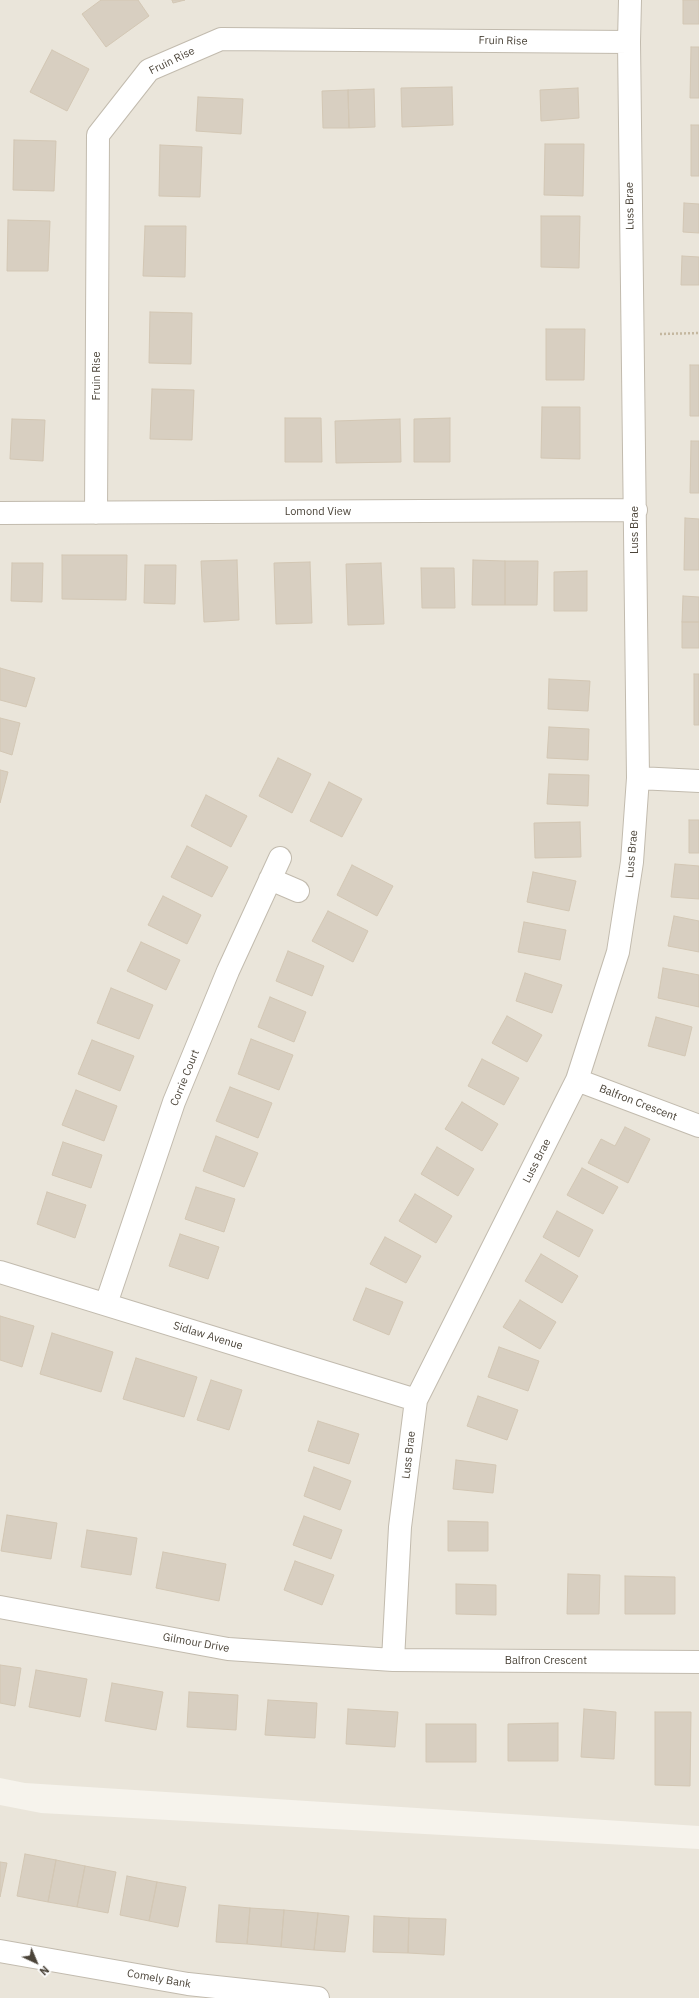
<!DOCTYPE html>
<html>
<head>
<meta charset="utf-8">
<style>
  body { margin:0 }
  #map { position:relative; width:699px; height:1998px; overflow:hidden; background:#f6f3ec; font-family:"IBM Plex Sans",sans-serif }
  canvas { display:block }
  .north { position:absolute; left:16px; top:1942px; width:40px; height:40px; -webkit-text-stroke:3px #fff; paint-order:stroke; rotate:136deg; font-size:11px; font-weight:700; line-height:16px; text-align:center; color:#4b4439 }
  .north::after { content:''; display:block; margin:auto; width:14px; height:18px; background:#4b4439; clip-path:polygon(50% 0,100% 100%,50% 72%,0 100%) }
</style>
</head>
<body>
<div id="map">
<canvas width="699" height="1998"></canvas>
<div class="north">N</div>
</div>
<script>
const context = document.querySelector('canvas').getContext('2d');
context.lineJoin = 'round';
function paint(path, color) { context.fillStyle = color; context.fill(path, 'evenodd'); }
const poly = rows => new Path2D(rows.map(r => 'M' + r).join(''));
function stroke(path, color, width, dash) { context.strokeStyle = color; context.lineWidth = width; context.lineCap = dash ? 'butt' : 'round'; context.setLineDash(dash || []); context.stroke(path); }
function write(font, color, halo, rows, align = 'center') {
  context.font = font + ' "IBM Plex Sans",sans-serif'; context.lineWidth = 3; context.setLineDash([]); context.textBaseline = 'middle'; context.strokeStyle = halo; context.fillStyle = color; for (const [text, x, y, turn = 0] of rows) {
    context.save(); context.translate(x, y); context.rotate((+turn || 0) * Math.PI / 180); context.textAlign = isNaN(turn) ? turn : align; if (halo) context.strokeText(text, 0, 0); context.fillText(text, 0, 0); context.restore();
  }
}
const residential = poly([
  [0,0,699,0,699,1826,25,1783,0,1778],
  [0,1805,41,1813,699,1849,699,1998,0,1998]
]);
const building = poly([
  [101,0,138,0,149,16,106,47,82,14,101,0],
  [172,0,185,0,173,3,172,0],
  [683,0,699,0,699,24,683,24,683,0],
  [691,47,699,47,699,98,690,98,691,47],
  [52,50,89,69,67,111,30,92,52,50],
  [452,87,453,125,402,127,401,88,452,87],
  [578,88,579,118,541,121,540,90,578,88],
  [374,89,375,127,349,128,348,90,374,89],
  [348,90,349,128,323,128,322,91,348,90],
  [198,97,243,99,241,134,196,131,198,97],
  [691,125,699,125,699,176,691,176,691,125],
  [14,140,56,141,54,191,13,190,14,140],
  [545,144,584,144,583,196,544,195,545,144],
  [160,145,202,147,200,197,159,196,160,145],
  [684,203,699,204,699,233,683,232,684,203],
  [541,216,580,216,579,268,541,267,541,216],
  [8,220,50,221,48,271,7,271,8,220],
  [145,226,186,226,185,277,143,276,145,226],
  [682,256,699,257,699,285,681,285,682,256],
  [150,312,192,313,191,364,149,363,150,312],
  [546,329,585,329,584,380,546,380,546,329],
  [690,365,699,365,699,416,690,416,690,365],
  [152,389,194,390,192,440,150,439,152,389],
  [542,407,580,407,580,459,541,458,542,407],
  [285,418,321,418,322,462,285,462,285,418],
  [450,418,450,462,414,462,414,419,450,418],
  [12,419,45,420,43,461,10,459,12,419],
  [400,419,401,462,336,463,335,421,400,419],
  [691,441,699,441,699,493,690,493,691,441],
  [685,518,699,519,699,570,684,570,685,518],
  [62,555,127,555,126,600,62,599,62,555],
  [237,560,239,620,204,622,201,561,237,560],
  [473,560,505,561,505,605,472,605,473,560],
  [505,561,538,561,537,605,505,605,505,561],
  [310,562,312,623,276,624,274,563,310,562],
  [12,563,43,563,42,602,11,601,12,563],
  [381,563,384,624,348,625,346,564,381,563],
  [145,565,176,565,175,604,144,603,145,565],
  [421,568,454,568,455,608,422,608,421,568],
  [587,571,587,611,554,611,554,572,587,571],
  [683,596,699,597,699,622,682,622,683,596],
  [682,622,699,622,699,648,682,648,682,622],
  [0,668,35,678,26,707,0,700,0,668],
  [694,674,699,674,699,725,694,725,694,674],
  [549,679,590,681,588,711,548,709,549,679],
  [0,718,20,723,12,755,0,751,0,718],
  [549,727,589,729,588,760,547,758,549,727],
  [278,758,311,774,292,813,259,796,278,758],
  [0,770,8,772,0,803,0,770],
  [549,774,589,775,588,806,547,804,549,774],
  [329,782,362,799,342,837,310,821,329,782],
  [206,795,247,816,231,847,191,826,206,795],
  [689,820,699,820,699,853,689,853,689,820],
  [580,822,581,857,535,858,534,823,580,822],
  [187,846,228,867,212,897,171,877,187,846],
  [675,864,699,866,699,899,671,897,675,864],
  [352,865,393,886,377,916,337,895,352,865],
  [533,872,576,881,569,911,527,902,533,872],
  [163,896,201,915,187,944,148,925,163,896],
  [328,911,368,931,353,962,312,941,328,911],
  [674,916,699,921,699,952,668,946,674,916],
  [524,922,566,930,560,960,518,952,524,922],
  [141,942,180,960,166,990,127,971,141,942],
  [288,951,324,966,312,996,276,981,288,951],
  [663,968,699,975,699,1007,658,998,663,968],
  [525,973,562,985,552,1013,516,1001,525,973],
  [111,988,153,1005,139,1039,97,1023,111,988],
  [270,997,306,1012,294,1042,258,1027,270,997],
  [507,1016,542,1035,527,1062,492,1043,507,1016],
  [656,1017,692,1027,685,1056,648,1046,656,1017],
  [251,1039,293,1055,279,1090,238,1074,251,1039],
  [92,1040,134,1056,120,1091,78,1074,92,1040],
  [482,1059,519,1078,504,1105,468,1086,482,1059],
  [230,1087,272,1103,258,1138,216,1121,230,1087],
  [76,1090,117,1106,104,1141,62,1125,76,1090],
  [462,1102,498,1124,482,1151,445,1129,462,1102],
  [625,1127,650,1139,628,1183,588,1163,601,1139,615,1146,625,1127],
  [216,1136,258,1153,244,1187,203,1171,216,1136],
  [63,1142,102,1155,91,1188,52,1175,63,1142],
  [437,1147,474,1169,458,1196,421,1174,437,1147],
  [582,1168,618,1187,603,1214,567,1195,582,1168],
  [196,1187,235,1199,224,1232,185,1219,196,1187],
  [47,1192,86,1205,75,1238,37,1224,47,1192],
  [415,1194,452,1216,436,1243,399,1221,415,1194],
  [557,1211,593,1230,579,1257,543,1237,557,1211],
  [180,1234,219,1247,208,1279,169,1266,180,1234],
  [385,1237,421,1256,406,1283,370,1264,385,1237],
  [541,1254,578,1276,562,1303,525,1281,541,1254],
  [366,1288,403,1302,389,1335,353,1320,366,1288],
  [520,1300,556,1322,540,1349,503,1327,520,1300],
  [0,1316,34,1326,22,1367,0,1360,0,1316],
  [52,1333,113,1352,101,1392,40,1374,52,1333],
  [499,1347,539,1361,528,1391,488,1377,499,1347],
  [136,1358,197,1377,184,1417,123,1399,136,1358],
  [211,1380,242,1390,229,1430,197,1420,211,1380],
  [478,1396,518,1410,507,1440,467,1426,478,1396],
  [318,1421,359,1434,349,1464,308,1451,318,1421],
  [456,1460,496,1465,493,1493,453,1489,456,1460],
  [314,1467,351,1481,340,1510,304,1496,314,1467],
  [7,1515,57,1523,51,1559,1,1551,7,1515],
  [304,1516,342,1530,331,1559,293,1545,304,1516],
  [448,1521,488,1522,488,1551,448,1551,448,1521],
  [87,1530,137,1538,131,1575,81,1567,87,1530],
  [163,1552,226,1564,219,1601,156,1588,163,1552],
  [295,1561,334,1575,322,1605,284,1590,295,1561],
  [568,1574,600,1575,599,1614,567,1614,568,1574],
  [625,1576,675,1577,675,1614,625,1614,625,1576],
  [456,1584,496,1585,496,1615,456,1614,456,1584],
  [0,1665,21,1668,15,1706,0,1703,0,1665],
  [36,1670,87,1679,80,1717,29,1707,36,1670],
  [112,1683,163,1692,156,1730,105,1721,112,1683],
  [189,1692,238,1695,236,1730,187,1727,189,1692],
  [268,1700,317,1703,315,1738,265,1735,268,1700],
  [348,1709,398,1712,395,1747,346,1744,348,1709],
  [584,1709,616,1712,614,1759,581,1757,584,1709],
  [655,1712,691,1712,690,1786,655,1785,655,1712],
  [558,1723,558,1761,508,1761,508,1724,558,1723],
  [426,1724,476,1724,476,1762,426,1762,426,1724],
  [25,1854,56,1860,48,1902,17,1896,25,1854],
  [56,1860,85,1866,77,1907,48,1902,56,1860],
  [0,1862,7,1863,0,1897,0,1862],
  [85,1866,116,1872,108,1913,77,1907,85,1866],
  [127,1876,157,1882,149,1921,120,1915,127,1876],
  [157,1882,186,1887,178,1927,149,1921,157,1882],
  [219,1905,250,1908,247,1944,216,1942,219,1905],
  [250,1908,284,1910,281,1947,247,1944,250,1908],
  [284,1910,318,1913,314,1950,281,1947,284,1910],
  [318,1913,349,1916,345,1952,314,1950,318,1913],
  [374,1916,409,1918,408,1953,373,1952,374,1916],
  [409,1918,446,1919,444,1955,408,1953,409,1918]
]);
const path = poly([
  [660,334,699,333]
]);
const minor = poly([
  [0,513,636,510],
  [96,513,98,135,149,70,221,39,629,42],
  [638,778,699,781],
  [270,879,298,891],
  [577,1080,699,1126],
  [0,1272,416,1400],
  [106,1304,174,1102,228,971,280,858],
  [0,1607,228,1649,393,1660,699,1662],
  [393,1660,400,1527,416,1400,577,1080,618,952,632,862,638,778,629,42,630,0],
  [0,1951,188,1984,318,1998]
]);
const streetNames = [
  ["Fruin Rise",503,41,1],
  ["Fruin Rise",172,61,-26],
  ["Luss Brae",630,206,-91],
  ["Fruin Rise",97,376,-90],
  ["Lomond View",318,512],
  ["Luss Brae",635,530,-90],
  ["Luss Brae",632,854,-85],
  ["Corrie Court",185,1078,-68],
  ["Balfron Crescent",638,1103,21],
  ["Luss Brae",537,1161,-63],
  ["Sidlaw Avenue",208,1336,17],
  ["Luss Brae",409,1455,-83],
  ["Gilmour Drive",196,1643,10],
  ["Balfron Crescent",546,1661],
  ["Comely Bank",159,1979,10]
];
paint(residential, '#eae5da');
paint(building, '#d8cfc1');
stroke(building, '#d3c7b4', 1);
stroke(minor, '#c2bbae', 24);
stroke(path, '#c4b79f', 2.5, [2, 2]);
stroke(minor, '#fff', 22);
write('11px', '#4b4439', '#fff', streetNames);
</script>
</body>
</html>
